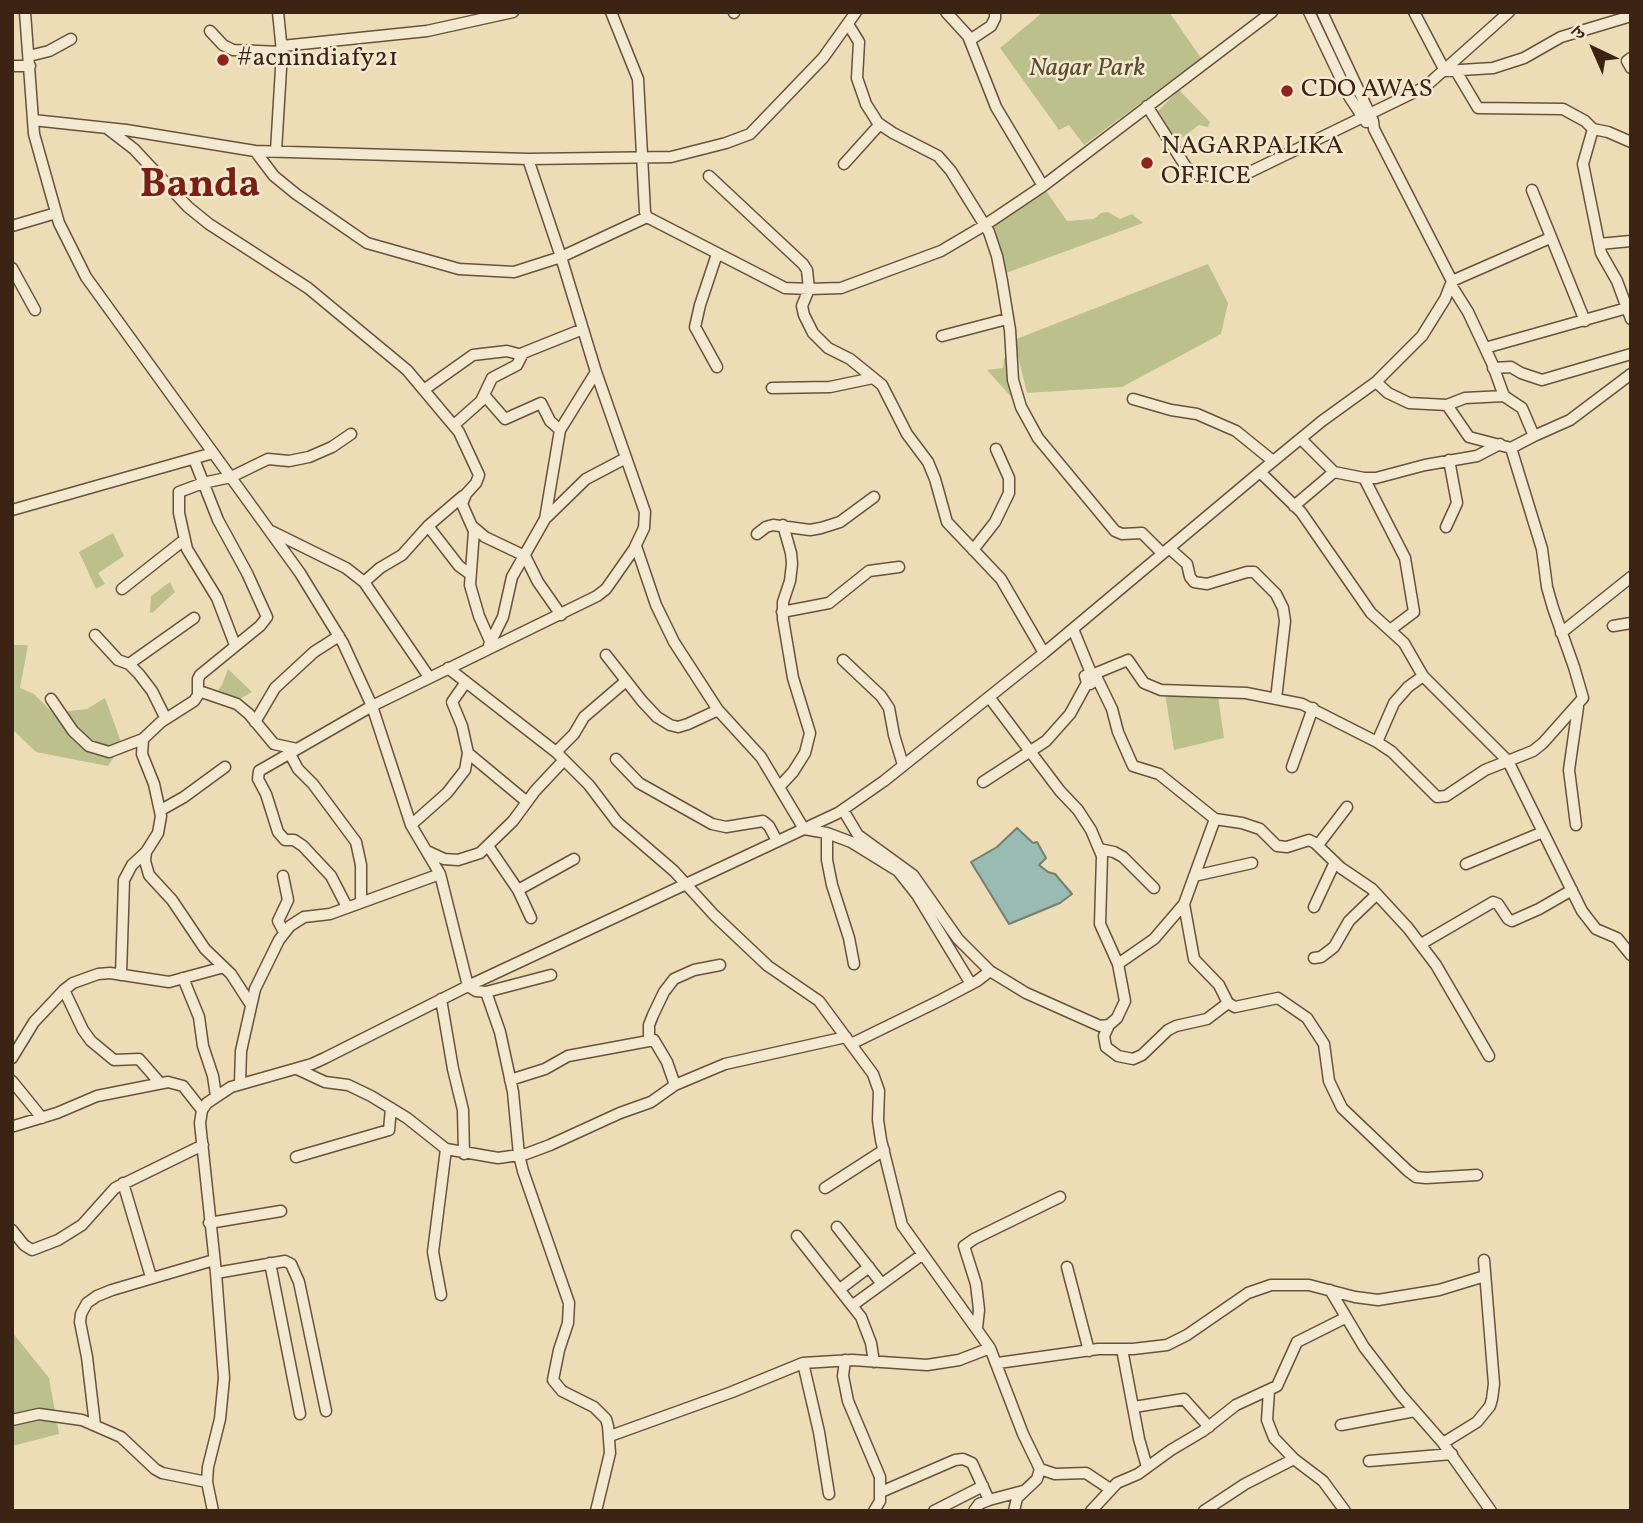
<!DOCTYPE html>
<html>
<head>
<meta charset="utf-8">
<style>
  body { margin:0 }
  #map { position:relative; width:1643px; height:1523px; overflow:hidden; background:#ecddb6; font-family:Vollkorn,"Noto Serif Devanagari",serif }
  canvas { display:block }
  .frame { position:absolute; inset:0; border:14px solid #3c2415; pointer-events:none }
  .north { position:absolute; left:1559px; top:14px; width:70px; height:70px; -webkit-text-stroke:5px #f3e9d0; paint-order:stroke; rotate:316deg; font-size:19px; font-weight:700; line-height:28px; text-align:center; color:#3c2415 }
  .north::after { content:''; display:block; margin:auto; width:24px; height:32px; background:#3c2415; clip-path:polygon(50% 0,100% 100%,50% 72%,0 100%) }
</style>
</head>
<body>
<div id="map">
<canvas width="1643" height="1523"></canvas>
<div class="frame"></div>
<div class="north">उ</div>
</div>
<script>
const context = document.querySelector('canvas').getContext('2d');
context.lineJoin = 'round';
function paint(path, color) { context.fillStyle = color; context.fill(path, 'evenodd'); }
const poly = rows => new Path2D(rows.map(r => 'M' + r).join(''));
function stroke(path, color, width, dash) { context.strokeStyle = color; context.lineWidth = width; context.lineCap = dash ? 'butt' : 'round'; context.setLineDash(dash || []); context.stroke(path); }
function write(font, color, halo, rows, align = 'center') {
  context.font = font + ' Vollkorn,serif'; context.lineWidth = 5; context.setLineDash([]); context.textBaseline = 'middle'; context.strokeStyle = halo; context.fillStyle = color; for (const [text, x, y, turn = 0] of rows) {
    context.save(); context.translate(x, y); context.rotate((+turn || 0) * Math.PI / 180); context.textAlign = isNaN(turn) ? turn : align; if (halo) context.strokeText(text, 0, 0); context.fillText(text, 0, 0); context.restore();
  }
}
const green = poly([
  [1043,12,1169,12,1201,58,1084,145,1069,125,1059,130,1000,48],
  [1179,90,1210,122,1208,127,1199,125,1170,147,1151,118],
  [1046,191,1067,221,1094,219,1101,213,1108,212,1120,219,1132,214,1143,223,1006,273,990,229],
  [1208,264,1228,303,1221,334,1122,387,1027,393,1014,340],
  [1014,355,1024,411,987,370,1003,368,1004,358],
  [113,533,124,556,98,573,105,584,96,589,79,552],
  [170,582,175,592,152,613,150,612,151,596],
  [12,645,28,645,20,688,34,694,53,713,87,709,105,698,122,745,108,766,36,752,12,729],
  [228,669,252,692,235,702,217,692,222,685],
  [1165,693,1218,696,1224,738,1174,750],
  [12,1332,49,1378,59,1434,12,1446]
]);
const water = poly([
  [1017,828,1033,843,1037,842,1046,858,1039,865,1048,872,1055,874,1072,894,1060,903,1009,924,971,862,997,847,1017,828]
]);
const minor = poly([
  [25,12,34,134,59,223,86,277,300,573,343,643,372,706,411,825,440,874,468,986,476,991,486,992,551,975],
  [611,12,638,79,645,212,647,217,785,288,809,289,841,288,941,251,985,225,1043,186,1272,12],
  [734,12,734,13],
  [946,12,968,36,996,107,1043,186],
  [1309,12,1350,98,1366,122],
  [1414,12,1445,71,1493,68,1524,58,1561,37,1631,16],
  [848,24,859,42,857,78,866,104,878,123,893,133,938,156,951,171,989,232,997,256,1002,281,1010,330,1013,380,1021,407,1038,438,1115,531,1122,534,1142,533,1162,553],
  [210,31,223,45,233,50,282,52],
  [970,40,991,26,995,18,995,12],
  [282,46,427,31,513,12],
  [29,56,49,51,71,39],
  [1631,58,1627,61,1631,68],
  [12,66,30,66],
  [1456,71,1478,108,1563,109,1585,121,1593,129,1608,132,1631,142],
  [1147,106,1186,167,1197,174,1215,176,1250,172,1425,87,1509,12],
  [33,120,126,130,255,151,528,159,671,157,726,143,750,134,823,58,856,12],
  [108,129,134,149,188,207,209,224,308,288,407,370,459,432,479,475,476,483,466,494,462,504,474,531,470,585,479,616,490,641],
  [1593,129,1583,164,1601,253,1617,281,1631,319],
  [255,151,274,176,296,194,367,243,459,269,514,272,561,257,647,217],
  [276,151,282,52,278,12],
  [844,164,880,124],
  [709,176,803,264,807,270,809,289,802,306,804,315,813,333,828,348,850,359,882,385,907,434,928,462,935,479,947,522,1001,579,1044,653],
  [1532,190,1585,321],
  [12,226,56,213],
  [1599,244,1631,241],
  [12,268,35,310],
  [1452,281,1550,238],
  [1451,285,1468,312,1492,363,1504,396,1522,408,1534,436,1570,420,1631,374],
  [942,336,1007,319],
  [1485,348,1627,308],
  [717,367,695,327,700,305,717,254],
  [1493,368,1511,367,1521,373,1542,380,1631,354],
  [772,388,830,387,873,378],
  [425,389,473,355,507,351,522,355],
  [485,396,505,419,541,403,550,421,560,430],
  [1133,399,1171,410,1197,414,1236,431,1273,461],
  [1447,405,1465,398,1504,396],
  [454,425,481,401,492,378,517,365,523,353,583,329],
  [1301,439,1334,472,1364,478,1376,478,1425,465,1477,456,1500,444],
  [1511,448,1534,436],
  [194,459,218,520,247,573,267,617,260,626,200,675,198,679,198,695,194,701,161,722,143,739,142,754,154,784,161,816,158,833,146,852,145,861,149,875,172,900,205,949,231,974,251,1005],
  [1260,472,1301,512,1371,613,1404,643,1423,676,1508,761,1582,911,1596,929,1617,938,1631,955],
  [1364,478,1405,558,1414,612,1390,630],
  [1294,506,1334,472],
  [12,510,213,453],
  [547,517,586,479,626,458],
  [428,526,459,566,470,574],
  [472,526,485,537,525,556,538,582,561,615],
  [1446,527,1457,503,1449,460],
  [271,531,346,568,364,582,429,677],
  [757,534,766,527,773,525,810,530,821,528,840,522,874,497],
  [636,546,656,605,674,642,718,710,761,757,804,829,827,833,851,842,898,871,917,895,971,984],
  [1169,548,1187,564,1190,577,1194,582,1207,584,1247,572,1254,572,1276,594,1283,608,1285,621,1276,699],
  [973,550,995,522,1009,493,1009,478,996,449],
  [364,582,380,568,402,555,428,526,463,496],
  [122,589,184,540],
  [782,612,829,603,869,571,899,567],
  [1613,626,1631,623],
  [1073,629,1091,673],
  [1561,633,1631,577],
  [95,635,118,660,129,664,139,674,152,691,166,719],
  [235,645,217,598,187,549,179,513,179,492,203,483,231,477,268,459,289,461,309,457,332,447,351,434],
  [489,645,503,617,512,577,545,519,560,430,596,372],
  [606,655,642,701,657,717,670,725,678,727,688,724,718,710],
  [843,660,881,696,889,708,894,735,903,765],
  [129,664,194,618],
  [448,668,556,752,589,785,617,822,674,871,714,915,768,966,819,1001,873,1074,879,1091,878,1120,881,1140,902,1225,990,1348,1023,1434,1040,1469,1037,1479,1017,1498,1014,1511],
  [1094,674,1128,660,1144,683,1161,690,1246,693,1302,704,1377,742,1392,752,1437,797,1446,796,1485,770,1533,751,1543,743,1583,698,1574,667,1553,608,1547,587,1542,549,1511,448,1469,437,1447,405,1409,403,1388,393,1376,382],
  [1096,680,1090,684,1087,683,1085,676,1091,673,1096,676,1112,709,1118,732,1133,766,1159,774,1215,819,1242,823,1260,829,1277,846,1287,847,1309,840,1315,843,1341,868,1372,889,1408,928,1436,965,1489,1056],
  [199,691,237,704,249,714,274,744,297,749],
  [51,699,73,731,89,746,109,752,143,739],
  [255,722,275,688,314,652,339,636],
  [1377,742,1394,703,1408,687,1423,676],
  [556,752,574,734,584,717,626,681],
  [468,753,527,802],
  [290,754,298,769,313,784,356,842,361,865,361,902],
  [616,759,639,783,712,824,726,827,763,821,769,826,777,841],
  [1292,767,1313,708],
  [983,782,1046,741,1070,714,1087,683],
  [780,786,793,772,805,753,810,733,793,678,783,619,783,602,790,581,792,564,791,553,783,525],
  [161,810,184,797,225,767],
  [843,810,858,835,913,875,958,939,990,971,1026,993,1100,1026,1109,1025,1117,1018,1125,1001,1118,964,1100,924,1102,856,1091,830,1078,810,1060,791,989,697],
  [411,825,447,793,465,770,468,753,462,726,452,702,466,682],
  [1576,825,1569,770,1578,707],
  [827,833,827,860,832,885,849,938,854,964],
  [1318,845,1347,807],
  [488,846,518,890,531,918],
  [1099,849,1114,852,1123,857,1154,888],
  [429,852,444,859,458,860,480,853,513,821,535,791,564,760],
  [1466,864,1543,832],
  [283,876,288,900,278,921,284,932],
  [1194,876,1252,863],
  [518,890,574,859],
  [1184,904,1194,959,1219,985,1228,1003,1235,1007,1278,998,1307,1018,1324,1044,1329,1081,1342,1108,1408,1171,1416,1177,1426,1178,1477,1175],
  [347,907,331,876,303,846,294,840,285,840,278,832,266,794,258,779,259,771,372,706,597,596,606,589,634,549,644,528,645,512,596,372,561,257,528,159],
  [1314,907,1335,862],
  [1421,944,1493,902,1498,904,1508,919,1512,921,1539,909,1572,890],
  [1314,958,1321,957,1334,947,1349,921,1377,894],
  [1118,964,1154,939,1184,904,1215,819],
  [121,975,124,880,132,865,146,852],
  [183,978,199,1017,203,1046,213,1076,216,1096],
  [64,990,83,1030,91,1041,114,1060,139,1059,160,1083],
  [486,992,500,1032,513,1092,519,1155,523,1171,569,1303,568,1323,559,1350,553,1380,562,1391,594,1407,606,1419,608,1426,610,1453,596,1511],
  [441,999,453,1069,463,1110,464,1154],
  [1109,1025,1104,1036,1106,1047,1118,1056,1133,1059,1142,1055,1168,1030,1176,1026,1207,1019,1228,1003],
  [649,1040,649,1025,653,1015,664,992,674,979,694,970,720,965],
  [851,1044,941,1000,977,981,990,971],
  [12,1058,34,1022,64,990,73,983,98,974,110,973,169,982,224,967],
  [297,1069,325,1082,348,1085,371,1096,407,1118,446,1149,498,1158,526,1154,550,1145,620,1113,651,1102,675,1085,725,1064,846,1037],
  [510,1080,545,1069,568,1056,654,1040,667,1062,675,1085],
  [12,1081,42,1118],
  [240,1083,241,1051,255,989,279,940,290,926,304,917,330,914,440,874],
  [14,1126,57,1113,97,1096,168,1082,183,1086,202,1110],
  [296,1157,389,1130,391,1108],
  [123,1183,151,1277],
  [825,1188,884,1150],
  [209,1223,281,1211],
  [837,1227,882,1284],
  [12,1230,24,1245,32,1250,58,1240,82,1225,115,1188,203,1145],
  [797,1236,861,1317,871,1343,874,1362],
  [270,1263,300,1414],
  [1067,1267,1089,1351],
  [216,1273,285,1261,291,1264,299,1282,326,1411],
  [840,1289,869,1267],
  [1330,1290,1364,1347,1401,1395,1443,1443,1491,1511],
  [441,1295,433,1252,446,1149],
  [853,1305,923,1254],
  [977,1328,979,1310,976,1284,964,1246,974,1239,1060,1197],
  [1122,1349,1139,1439,1147,1467],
  [845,1360,843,1376,848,1401,880,1477,880,1501,874,1511],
  [803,1363,819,1432,829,1494],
  [998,1363,1098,1349,1133,1349,1167,1345,1187,1335,1248,1293,1271,1285,1309,1285,1355,1297,1378,1300,1439,1290,1485,1276],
  [1269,1391,1267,1420,1274,1438,1294,1459,1323,1481,1345,1511],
  [1134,1407,1184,1399,1209,1427],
  [12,1420,39,1414,82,1420,121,1437,155,1469,162,1473,207,1482],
  [95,1425,87,1357,80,1322,81,1314,87,1303,97,1296,112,1290,214,1260],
  [1341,1425,1415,1411],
  [610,1436,732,1392,803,1363,852,1360,927,1365,959,1360,990,1348],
  [1443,1443,1477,1422,1490,1406,1492,1399,1494,1384,1484,1260],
  [1369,1461,1452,1454],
  [1040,1469,1055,1474,1086,1473,1110,1489],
  [881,1492,955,1460,963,1459,972,1463,989,1500],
  [213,1511,207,1482,208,1467,220,1419,224,1378,216,1273,200,1123,202,1110,207,1103,231,1087,312,1064,325,1058,468,986,838,813,884,781,1044,653,1260,472,1322,421,1376,382,1422,336,1445,299,1452,281,1374,129,1373,121,1322,12],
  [934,1511,983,1486],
  [974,1511,979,1504,989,1500,1023,1491],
  [1091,1511,1117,1483,1138,1474,1171,1450,1203,1431,1236,1405,1277,1386,1297,1342,1345,1318],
  [1204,1511,1245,1484,1294,1459]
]);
const markers = [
  [223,60,7,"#8f2418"],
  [1287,91,7,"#8f2418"],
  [1147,163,7,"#8f2418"]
];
const poiNames = [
  ["#acnindiafy21",237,60],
  ["CDO AWAS",1301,91],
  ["NAGARPALIKA",1161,148],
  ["OFFICE",1161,178]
];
const parkNames = [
  ["Nagar Park",1087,70]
];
const townNames = [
  ["Banda",200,189]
];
paint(green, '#bbc08c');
paint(water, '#99bbb1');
stroke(water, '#747f73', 2);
stroke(minor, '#68523d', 13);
stroke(minor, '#f3e9d0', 10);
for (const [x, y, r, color] of markers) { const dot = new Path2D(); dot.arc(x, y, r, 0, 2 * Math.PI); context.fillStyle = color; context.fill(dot); stroke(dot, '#f3e9d0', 2.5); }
write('26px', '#3c2415', '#f3e9d0', poiNames, 'left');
write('italic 26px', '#5c4b33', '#f3e9d0', parkNames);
write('bold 40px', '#7a1f14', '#f3e9d0', townNames);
</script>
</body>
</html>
